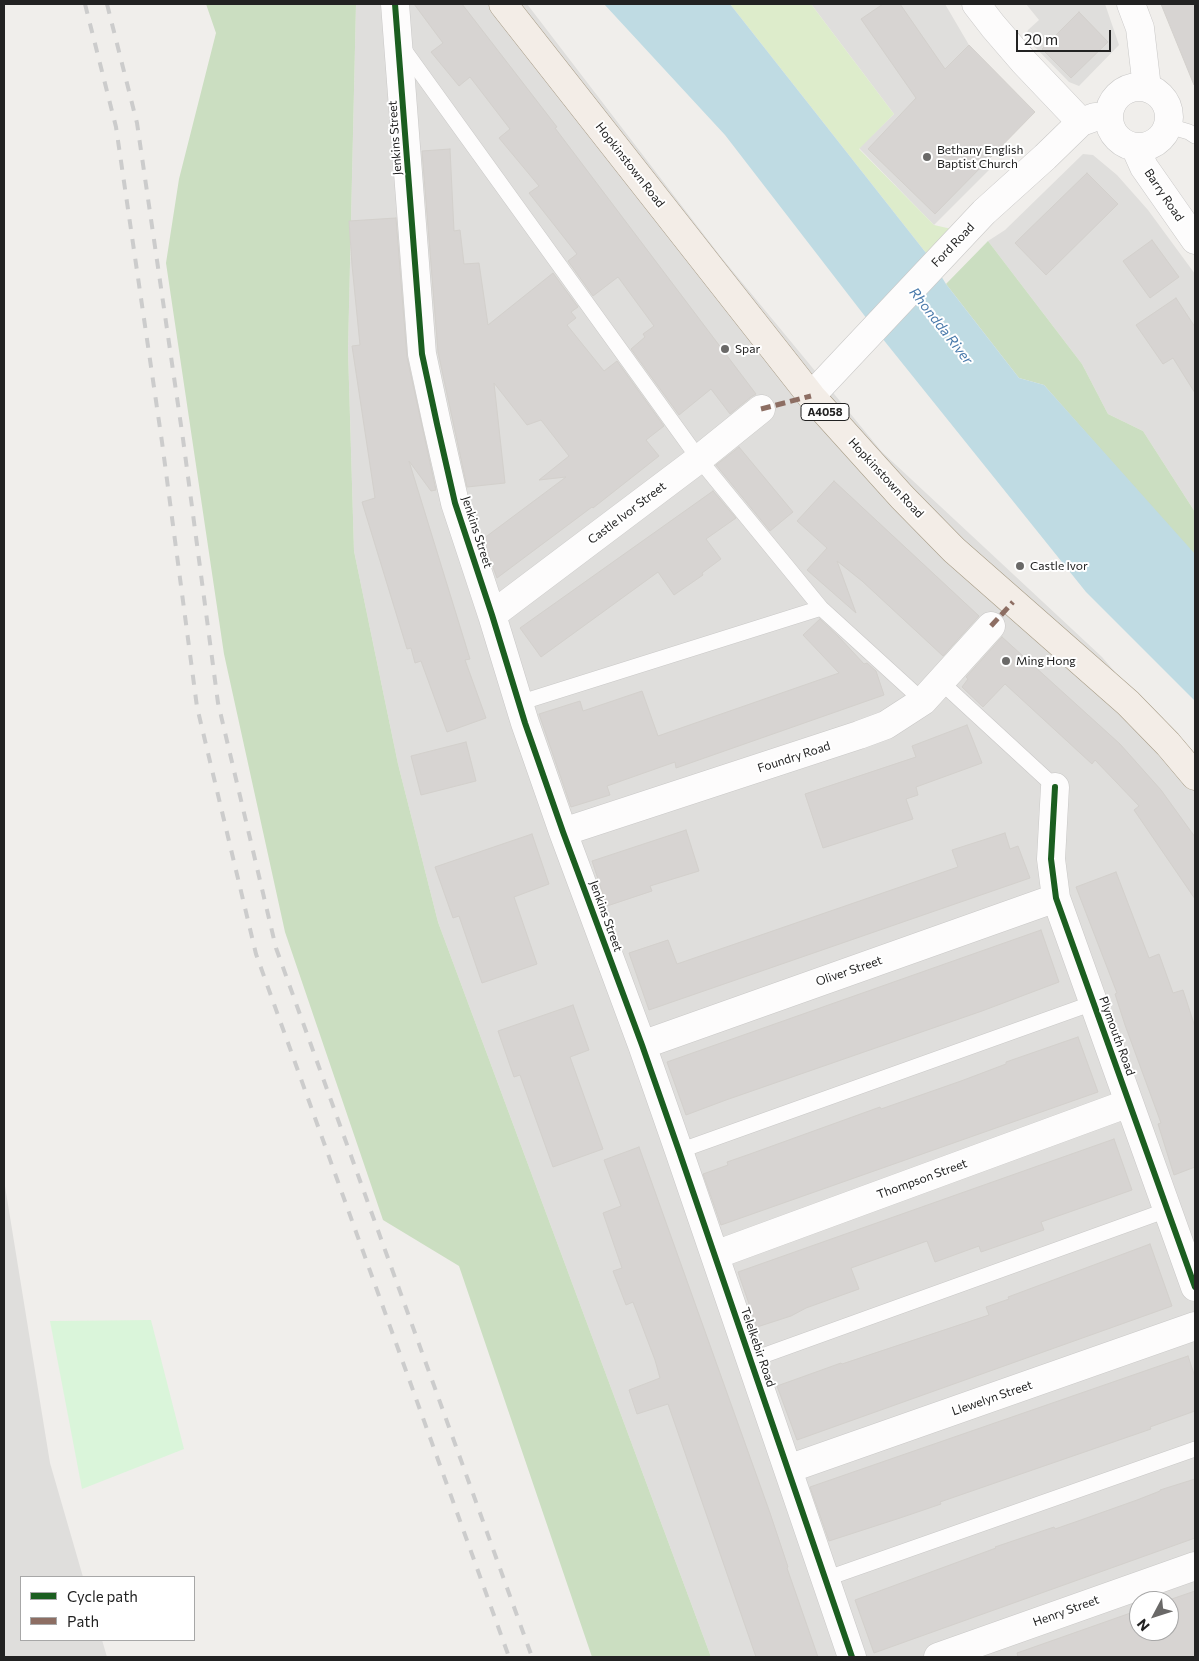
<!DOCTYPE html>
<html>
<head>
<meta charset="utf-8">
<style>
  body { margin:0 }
  #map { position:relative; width:1199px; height:1661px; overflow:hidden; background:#f0eeeb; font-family:Commissioner,sans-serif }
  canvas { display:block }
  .frame { position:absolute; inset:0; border:5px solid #222; pointer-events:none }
  .legend { position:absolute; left:20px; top:1576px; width:175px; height:65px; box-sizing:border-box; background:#fff; border:1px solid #a7a7a7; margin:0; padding:6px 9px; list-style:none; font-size:15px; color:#222 }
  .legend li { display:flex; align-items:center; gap:10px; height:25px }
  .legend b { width:25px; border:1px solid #a7a7a7 }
  .north { position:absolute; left:1129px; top:1591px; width:50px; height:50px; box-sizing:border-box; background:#fff; border:1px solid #a7a7a7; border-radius:50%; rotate:230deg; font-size:14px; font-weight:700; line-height:20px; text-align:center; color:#222 }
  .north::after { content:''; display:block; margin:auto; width:18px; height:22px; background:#6a6968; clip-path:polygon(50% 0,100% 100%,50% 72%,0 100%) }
  .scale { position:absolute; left:1016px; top:30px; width:95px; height:22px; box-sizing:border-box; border:2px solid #222; border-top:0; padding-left:6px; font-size:15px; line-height:18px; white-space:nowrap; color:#222; -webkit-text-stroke:4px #fff; paint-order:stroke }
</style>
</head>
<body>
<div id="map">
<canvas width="1199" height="1661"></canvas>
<div class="frame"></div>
<ul class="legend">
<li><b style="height:6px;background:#1b5e20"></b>Cycle path</li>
<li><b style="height:6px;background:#8d6e63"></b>Path</li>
</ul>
<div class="north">N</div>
<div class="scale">20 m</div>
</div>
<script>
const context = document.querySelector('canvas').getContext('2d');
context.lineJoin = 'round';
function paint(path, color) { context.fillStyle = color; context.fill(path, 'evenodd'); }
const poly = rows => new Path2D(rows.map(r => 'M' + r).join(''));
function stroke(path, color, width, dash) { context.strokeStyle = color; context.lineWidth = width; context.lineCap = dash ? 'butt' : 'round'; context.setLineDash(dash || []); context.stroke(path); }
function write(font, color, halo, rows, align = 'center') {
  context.font = font + ' Commissioner,sans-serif'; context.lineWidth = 4; context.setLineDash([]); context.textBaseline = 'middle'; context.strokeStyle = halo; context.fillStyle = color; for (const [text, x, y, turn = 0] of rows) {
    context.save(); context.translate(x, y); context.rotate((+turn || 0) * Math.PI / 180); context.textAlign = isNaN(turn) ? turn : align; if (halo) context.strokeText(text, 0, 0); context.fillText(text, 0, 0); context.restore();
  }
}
const residential = poly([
  [356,4,527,4,721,257,882,452,1102,657,1195,764,1195,1657,711,1657,438,922,398,764,354,551,348,350],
  [1139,1601,1169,1601,1169,1631,1139,1631],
  [811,4,945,4,969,45,1013,90,984,164,989,170,934,225,859,148,894,114],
  [1026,4,1105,4,1119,45,1079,86,1069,82,1029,41,1026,35,1028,30,1039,20],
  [1083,154,1093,155,1117,175,1148,210,1195,274,1195,512,1143,431,1108,414,1082,364,988,241,1005,230],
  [4,1180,50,1463,83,1577,21,1577,21,1640,102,1640,107,1657,4,1657]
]);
const grass = poly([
  [730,4,811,4,894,114,859,149,934,225,956,230,930,258]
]);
const forest = poly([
  [206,4,356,4,348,350,354,551,398,764,438,922,711,1657,592,1657,459,1266,383,1220,285,932,224,654,166,263,179,179,216,33],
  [988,241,1082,364,1108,414,1143,431,1195,512,1195,557,1044,385,1019,378,946,284]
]);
const park = poly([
  [151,1320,184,1449,82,1489,50,1321]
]);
const water = poly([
  [604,4,730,4,930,258,946,284,1019,378,1044,385,1195,554,1195,701,1086,592,874,328,725,135]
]);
const building = poly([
  [414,4,462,4,557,127,555,128,756,394,751,397,730,414,711,389,679,415,631,349,645,337,643,334,654,326,618,277,593,296,568,261,577,254,529,193,539,186,499,138,510,129,470,77,459,86,431,52,443,43,414,4],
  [883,4,900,4,945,69,969,45,1035,112,935,214,868,149,916,98,861,19,883,4],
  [1161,4,1195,4,1195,85,1194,85,1161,4],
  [1079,12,1108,42,1071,78,1042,49,1079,12],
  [450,149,454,231,460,230,464,264,479,263,488,325,553,273,578,307,571,312,576,318,567,325,604,371,617,361,664,426,646,440,659,456,593,508,592,507,497,578,483,539,566,477,539,480,569,456,541,420,527,425,494,383,505,483,467,487,438,352,422,151,450,149],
  [1087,173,1118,204,1046,275,1015,243,1087,173],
  [396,218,407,357,436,490,431,491,409,461,470,659,465,660,486,718,447,732,421,661,415,663,411,648,407,649,362,502,375,498,352,346,360,345,352,265,349,221,396,218],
  [1152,240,1179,277,1150,298,1123,261,1152,240],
  [1176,298,1195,327,1195,393,1173,358,1163,364,1136,325,1176,298],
  [739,447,793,512,770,531,716,465,739,447],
  [834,481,979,616,943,656,862,581,837,561,856,613,807,570,827,548,797,521,834,481],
  [713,491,736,518,706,539,721,559,702,573,703,575,674,595,658,572,541,657,520,628,713,491],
  [820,619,839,637,864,664,867,663,876,671,884,695,676,768,675,762,607,786,610,795,571,807,539,714,580,701,583,711,642,691,658,736,839,673,803,635,820,619],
  [1002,637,1120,744,1161,790,1195,837,1195,899,1134,810,1139,806,1095,760,1092,764,1005,684,983,707,962,687,968,679,966,677,1002,637],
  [967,725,982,763,916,787,918,795,906,799,913,819,823,848,805,794,916,757,912,746,967,725],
  [466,742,476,781,421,795,411,756,466,742],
  [686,830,699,871,650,886,652,891,607,906,592,861,686,830],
  [1005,833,1010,849,1018,846,1030,878,649,1010,629,953,668,940,677,964,958,867,952,850,1005,833],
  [532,834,549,884,514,897,537,964,482,983,459,916,453,918,435,867,532,834],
  [1116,872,1149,958,1159,954,1173,993,1183,990,1195,1027,1195,1167,1174,1175,1158,1124,1161,1123,1125,1025,1115,994,1117,993,1076,887,1116,872],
  [1041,930,1059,982,982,1011,726,1100,686,1115,667,1062,1041,930],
  [573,1005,589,1050,570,1057,603,1149,553,1167,520,1075,514,1077,498,1031,573,1005],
  [1078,1037,1098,1092,721,1225,703,1174,728,1165,727,1162,750,1154,880,1107,881,1109,961,1081,1006,1064,1006,1062,1078,1037],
  [1114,1139,1132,1190,1041,1222,1044,1230,981,1252,979,1246,935,1262,927,1241,851,1268,859,1289,806,1308,791,1316,757,1327,738,1272,1114,1139],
  [639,1147,770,1513,788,1567,787,1568,818,1657,756,1657,668,1404,637,1414,629,1390,660,1378,655,1360,633,1302,626,1305,613,1271,622,1268,603,1213,621,1206,604,1160,639,1147],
  [1150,1244,1172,1306,797,1440,777,1386,841,1363,842,1364,989,1315,986,1307,1009,1299,1008,1297,1150,1244],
  [1188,1356,1195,1377,1195,1411,1150,1427,1151,1429,940,1502,941,1504,900,1518,829,1541,810,1487,1188,1356],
  [1195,1479,1195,1538,874,1653,855,1600,996,1548,995,1547,1054,1527,1055,1529,1078,1521,1137,1500,1160,1491,1160,1490,1195,1479],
  [1195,1591,1195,1657,1018,1657,1017,1653,1139,1610,1139,1631,1169,1631,1169,1601,1166,1601,1195,1591]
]);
const lane = poly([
  [402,47,699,459,821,608,923,701],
  [1169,126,1189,132,1195,136],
  [941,682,1055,787],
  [519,703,821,608],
  [679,1151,1093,1003],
  [751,1360,1167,1210],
  [825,1579,1195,1449]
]);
const street = poly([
  [395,4,422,354,437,424,455,503,492,615,525,723,563,832,642,1045,679,1151,852,1657],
  [976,4,993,26,1024,62,1081,122],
  [1131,4,1140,28,1147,88],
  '1109 117a30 30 0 1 1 60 0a30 30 0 1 1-60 0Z',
  [1135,147,1144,167,1195,240],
  [811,396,984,212,1045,157,1081,122,1095,117,1109,118],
  [492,615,699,459,761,409],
  [1055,787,1051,859,1056,898,1195,1287],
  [563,832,859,735,886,725,923,701,991,626],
  [642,1045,1056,898],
  [715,1255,1129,1103],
  [788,1469,1195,1326],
  [938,1657,1195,1566]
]);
const primary = poly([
  [503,4,811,396,902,497,954,550,1128,703,1168,744,1195,776]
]);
const rail = poly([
  [85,4,116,127,162,442,197,707,256,954,509,1657],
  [107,4,137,123,183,439,218,703,276,948,532,1657]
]);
const quiet = poly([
  [761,409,811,396],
  [991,626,1013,602]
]);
const cycleway = poly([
  [395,4,422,354,437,424,455,503,492,615,525,723,563,832,642,1045,679,1151,852,1657],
  [1055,787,1051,859,1056,898,1195,1287]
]);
const markers = [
  [927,157,5,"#6a6968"],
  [725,349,5,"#6a6968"],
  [1020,566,5,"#6a6968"],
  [1006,661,5,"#6a6968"]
];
const shields = [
  [825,412,48]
];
const shieldNames = [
  ["A4058",825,412]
];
const streetNames = [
  ["Jenkins Street",395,138,-94],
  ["Hopkinstown Road",630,165,52],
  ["Barry Road",1164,195,56],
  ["Ford Road",953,245,-46],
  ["Hopkinstown Road",886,478,47],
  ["Castle Ivor Street",627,513,-37],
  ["Jenkins Street",477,532,72],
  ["Foundry Road",794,757,-18],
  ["Jenkins Street",606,916,70],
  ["Oliver Street",849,971,-19],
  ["Plymouth Road",1117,1036,70],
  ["Thompson Street",922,1179,-20],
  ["Telelkebir Road",758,1347,71],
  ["Llewelyn Street",992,1398,-19],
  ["Henry Street",1066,1611,-20]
];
const poiNames = [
  ["Bethany English",937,150],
  ["Baptist Church",937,164],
  ["Spar",735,349],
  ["Castle Ivor",1030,566],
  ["Ming Hong",1016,661]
];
const waterNames = [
  ["Rhondda River",941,326,52]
];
paint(residential, '#dfdedc');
paint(grass, '#ddeccb');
paint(forest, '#cbdec1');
paint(park, '#daf5da');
paint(water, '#bfdbe3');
paint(building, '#d7d4d2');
stroke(building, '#d3d0cc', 1);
stroke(lane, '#c9c8c7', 16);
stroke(street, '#c9c8c7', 29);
stroke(primary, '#a79c86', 29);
stroke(lane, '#fdfcfc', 15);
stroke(street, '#fdfcfc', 28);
stroke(primary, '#f3ede7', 28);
stroke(rail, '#ccc', 4, [10, 10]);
stroke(quiet, '#8d6e63', 5, [10, 5]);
stroke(cycleway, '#1b5e20', 6);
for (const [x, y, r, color] of markers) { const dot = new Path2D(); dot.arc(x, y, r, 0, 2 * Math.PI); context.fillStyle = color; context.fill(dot); stroke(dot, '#fff', 2); }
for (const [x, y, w] of shields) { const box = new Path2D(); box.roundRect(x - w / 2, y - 8.5, w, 17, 4); context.fillStyle = '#fff'; context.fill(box); stroke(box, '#222', 1); }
write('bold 11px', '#222', null, shieldNames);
write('12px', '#222', '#fff', streetNames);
write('12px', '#222', '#fff', poiNames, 'left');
write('italic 14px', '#4a7aab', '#fff', waterNames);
</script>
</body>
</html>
